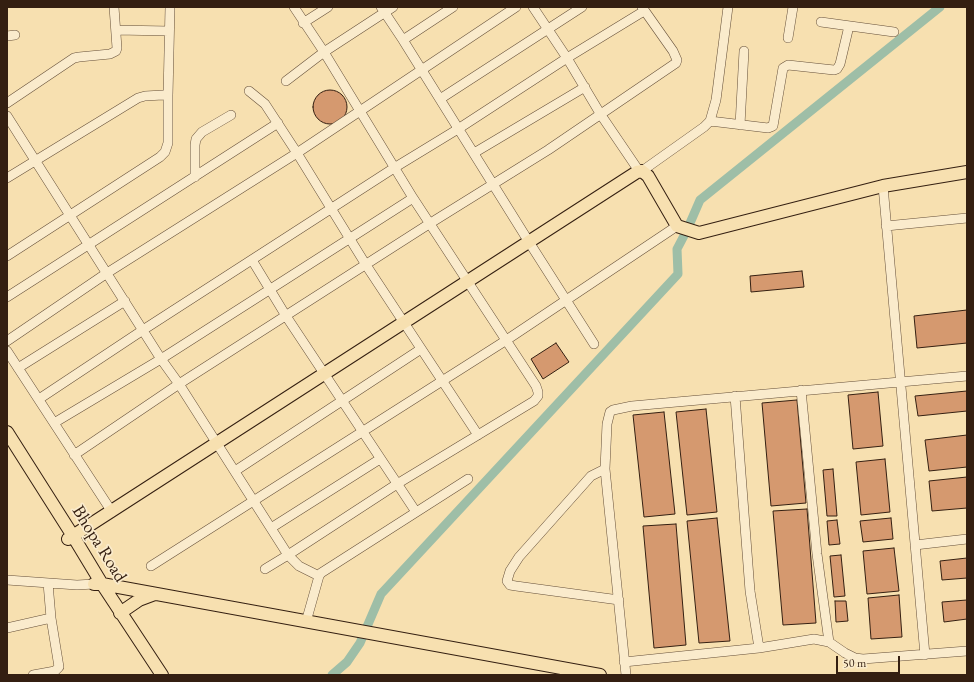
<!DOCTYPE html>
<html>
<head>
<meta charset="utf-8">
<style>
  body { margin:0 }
  #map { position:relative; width:974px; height:682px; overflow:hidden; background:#f7e0b0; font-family:"EB Garamond",serif }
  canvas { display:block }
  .frame { position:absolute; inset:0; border:8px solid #341f11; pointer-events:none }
  .scale { position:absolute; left:836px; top:656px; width:64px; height:18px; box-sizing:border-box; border:2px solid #341f11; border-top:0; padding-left:5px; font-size:12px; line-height:14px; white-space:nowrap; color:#341f11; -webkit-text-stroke:3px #faebcc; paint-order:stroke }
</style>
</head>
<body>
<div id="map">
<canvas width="974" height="682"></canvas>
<div class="frame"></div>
<div class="scale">50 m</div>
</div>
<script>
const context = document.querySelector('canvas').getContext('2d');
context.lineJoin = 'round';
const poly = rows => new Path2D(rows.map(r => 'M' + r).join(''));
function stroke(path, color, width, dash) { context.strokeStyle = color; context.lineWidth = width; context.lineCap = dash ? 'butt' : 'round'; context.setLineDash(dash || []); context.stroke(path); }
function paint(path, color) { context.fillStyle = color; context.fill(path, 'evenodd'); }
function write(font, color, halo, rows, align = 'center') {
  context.font = font + ' "EB Garamond",serif'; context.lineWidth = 3.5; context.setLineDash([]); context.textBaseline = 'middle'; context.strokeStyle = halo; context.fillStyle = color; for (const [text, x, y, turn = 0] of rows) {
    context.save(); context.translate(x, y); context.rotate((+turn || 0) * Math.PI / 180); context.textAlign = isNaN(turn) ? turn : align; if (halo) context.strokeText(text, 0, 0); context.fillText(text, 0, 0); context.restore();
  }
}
const canal = poly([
  [332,675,347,662,360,643,381,594,678,274,677,249,687,230,700,200,940,7]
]);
const building = poly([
  '313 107a17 17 0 1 1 34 0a17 17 0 1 1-34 0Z',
  [802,271,804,287,751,292,750,276,802,271],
  [967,310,967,343,917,348,914,316,967,310],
  [556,343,569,362,543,379,531,359,556,343],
  [967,391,967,411,918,416,915,396,967,391],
  [878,392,883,446,853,449,848,395,878,392],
  [797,400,806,503,771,506,762,403,797,400],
  [706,409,717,512,687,515,676,412,706,409],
  [664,412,675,514,644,517,633,415,664,412],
  [967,435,967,467,929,471,925,440,967,435],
  [885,459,890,512,861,515,856,462,885,459],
  [833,469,837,516,827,516,823,470,833,469],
  [967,477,967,508,932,511,929,481,967,477],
  [807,509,816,623,783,625,773,511,807,509],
  [717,518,730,641,699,643,687,521,717,518],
  [891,518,893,539,863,542,860,521,891,518],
  [837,520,840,544,829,545,827,521,837,520],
  [676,524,686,645,654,648,643,526,676,524],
  [894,548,899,591,867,594,863,551,894,548],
  [841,555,845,596,834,597,830,556,841,555],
  [967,558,967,578,942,580,940,561,967,558],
  [899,595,902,637,871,639,868,598,899,595],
  [967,600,967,619,944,622,942,602,967,600],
  [835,601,846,601,848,621,836,622,835,601]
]);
const minor = poly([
  [381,7,403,40,529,242,594,344],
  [533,7,567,58,601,115,639,171],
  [821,22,894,32],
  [303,23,328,7],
  [116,30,169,31],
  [7,36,15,35],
  [788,38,793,7],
  [403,40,453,7],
  [286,81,324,52,393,7],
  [249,91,265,104,297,153,516,7],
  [168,96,170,7],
  [440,99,582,7],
  [7,103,74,58,79,57,110,54,116,51,117,48,114,7],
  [7,116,161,359,179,384,288,555,299,566,319,576],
  [710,121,768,128,773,126,783,68,788,65,834,70,837,69,840,64,849,26],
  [740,125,744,51],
  [474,153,585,87],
  [642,171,704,127,710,121,716,100,728,7],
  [195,177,195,145,196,139,202,132,231,115],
  [7,178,138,98,145,96,163,95,168,96,168,143,165,152,160,157,7,256],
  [883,186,925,655],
  [886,226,967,218],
  [252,260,286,316,416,512],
  [7,297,278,123],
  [7,341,107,273,297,153,366,265,478,435],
  [7,351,112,512],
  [18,368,125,301],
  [801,390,817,554,829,642],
  [735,396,750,591,759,648],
  [39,399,143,330,394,168,458,129,567,58,644,11],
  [54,423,161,359,413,198],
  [74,455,179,384,429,224,548,150,676,63,677,60,673,51,642,7],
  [605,469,591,476,519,557,510,571,507,581,510,585,516,586,619,600],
  [235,471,421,349],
  [271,528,380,459],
  [915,545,967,539],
  [151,566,505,341,677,226],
  [265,569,288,555,397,484,534,401,538,396,538,392,536,386,413,198,324,52,294,7],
  [7,580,77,585,94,584],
  [306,622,319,576,321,573,468,479],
  [7,628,51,618,48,583],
  [624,662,759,648,814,639,829,642,845,653,855,658,863,659,967,651],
  [33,675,55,671,59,667,51,618],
  [626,675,605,469,607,424,610,412,613,410,632,406,967,376]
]);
const major = poly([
  [7,432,73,536,102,584,162,675],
  [68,539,637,172,642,171,648,176,677,226,699,233,883,186,967,172],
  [94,584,102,584,600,675],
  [120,613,139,600,155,594]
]);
const streetNames = [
  ["Bhopa Road",99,544,58]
];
stroke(canal, '#9ebea7', 9);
paint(building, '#d5996f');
stroke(building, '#341f11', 1);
stroke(minor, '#654f39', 10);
stroke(major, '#341f11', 14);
stroke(minor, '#faebcc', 9);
stroke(major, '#f7e0b0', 12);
write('18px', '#341f11', '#faebcc', streetNames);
</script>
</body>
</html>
